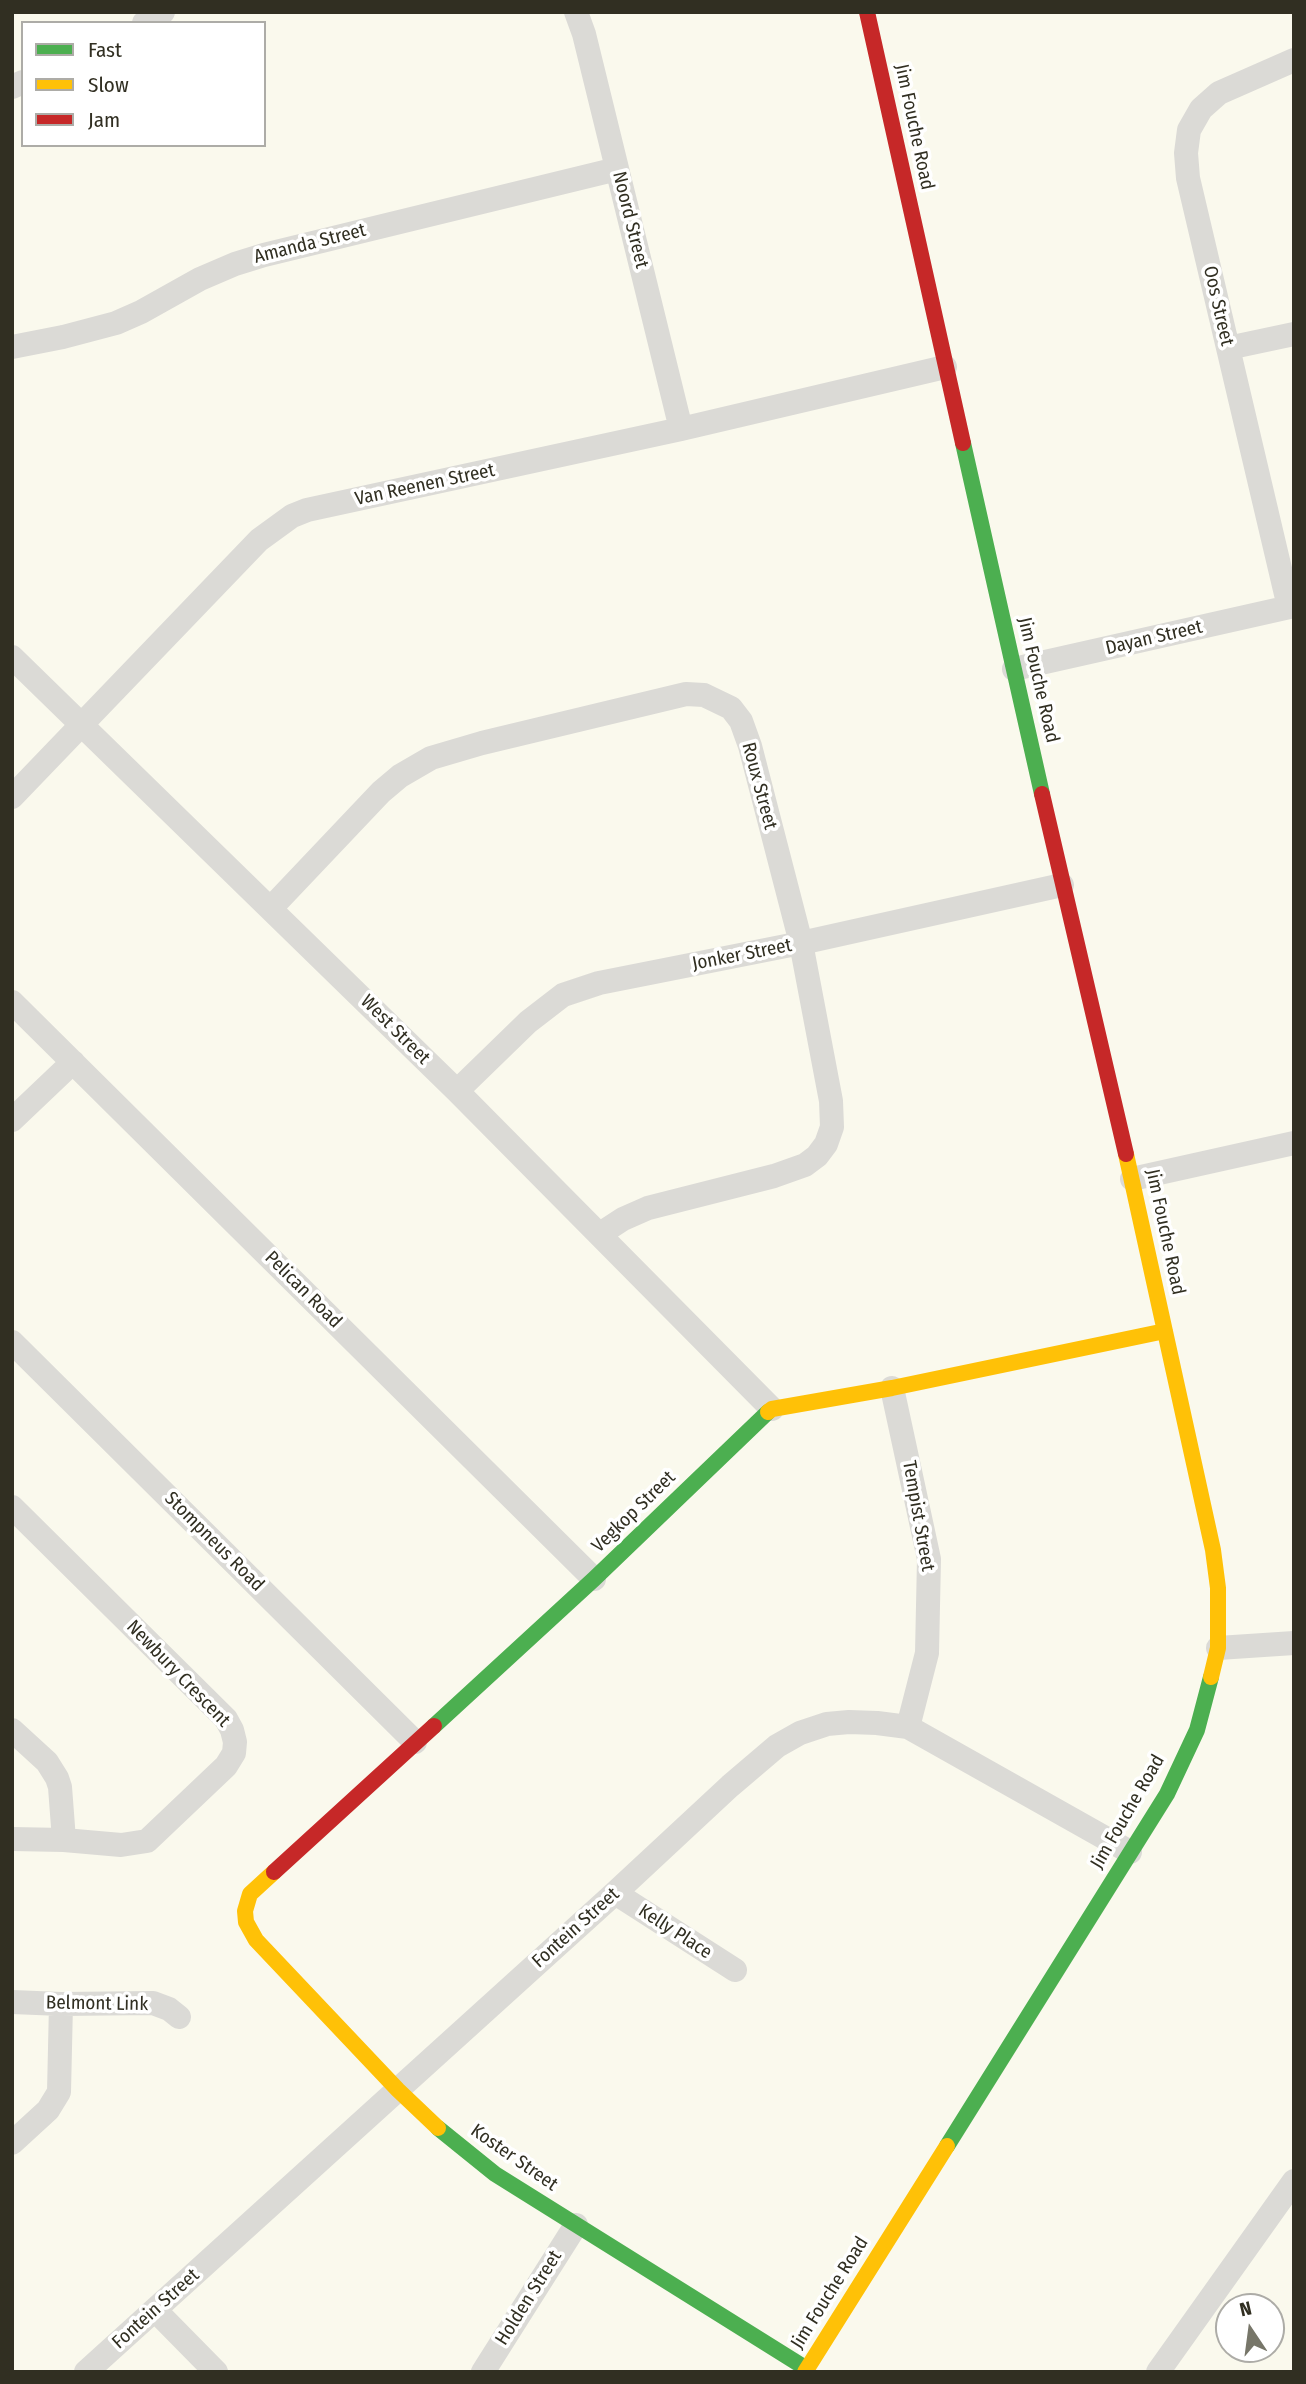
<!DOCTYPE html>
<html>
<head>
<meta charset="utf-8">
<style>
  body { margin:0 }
  #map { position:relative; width:1306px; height:2384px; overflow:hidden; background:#faf9ed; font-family:"Fira Sans Condensed",sans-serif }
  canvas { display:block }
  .frame { position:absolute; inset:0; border:14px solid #312f22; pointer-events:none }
  .legend { position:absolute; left:21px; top:21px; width:245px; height:126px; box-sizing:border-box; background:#fff; border:2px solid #adaca7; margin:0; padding:9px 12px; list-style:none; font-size:21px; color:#312f22 }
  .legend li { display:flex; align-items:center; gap:14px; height:35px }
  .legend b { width:35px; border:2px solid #adaca7 }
  .north { position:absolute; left:1215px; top:2293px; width:70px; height:70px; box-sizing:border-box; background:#fff; border:2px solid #adaca7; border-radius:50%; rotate:347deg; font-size:19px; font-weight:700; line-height:28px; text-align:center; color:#312f22 }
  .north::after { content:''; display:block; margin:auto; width:24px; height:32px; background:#777669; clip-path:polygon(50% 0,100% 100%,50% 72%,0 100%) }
</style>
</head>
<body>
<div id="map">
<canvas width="1306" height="2384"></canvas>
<div class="frame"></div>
<ul class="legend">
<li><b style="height:9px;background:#4caf50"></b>Fast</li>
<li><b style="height:9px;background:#ffc107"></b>Slow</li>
<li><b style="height:9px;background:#c62828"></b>Jam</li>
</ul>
<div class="north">N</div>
</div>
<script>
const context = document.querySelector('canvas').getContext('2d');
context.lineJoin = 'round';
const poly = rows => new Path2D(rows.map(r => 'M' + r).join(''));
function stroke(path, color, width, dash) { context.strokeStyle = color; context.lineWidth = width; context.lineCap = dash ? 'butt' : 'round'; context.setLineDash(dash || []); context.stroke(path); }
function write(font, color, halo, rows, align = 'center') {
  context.font = font + ' "Fira Sans Condensed",sans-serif'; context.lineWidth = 7; context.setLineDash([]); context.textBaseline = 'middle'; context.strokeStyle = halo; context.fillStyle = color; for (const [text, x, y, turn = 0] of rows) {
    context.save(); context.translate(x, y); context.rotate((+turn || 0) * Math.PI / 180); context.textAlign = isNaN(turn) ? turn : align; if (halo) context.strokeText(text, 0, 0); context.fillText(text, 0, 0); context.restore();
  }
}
const street = poly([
  [576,12,584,34,681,429],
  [144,23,163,12],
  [12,87,23,82],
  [12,347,63,337,116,323,141,312,200,279,235,264,264,255,617,169],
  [1228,348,1294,334],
  [1289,607,1188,178,1186,153,1189,130,1201,109,1219,93,1294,60],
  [12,657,457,1091,772,1409],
  [1014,669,1294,606],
  [12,797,259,540,292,516,307,510,681,429,945,367],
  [271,908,381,792,400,776,431,758,482,743,686,694,704,695,731,708,741,721,750,746,801,943,831,1101,832,1127,826,1144,817,1156,805,1165,774,1176,648,1208,623,1219,600,1234],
  [12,1002,594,1579],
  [457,1091,528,1022,563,995,599,983,801,943,1062,885],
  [12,1120,73,1062],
  [1132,1179,1294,1143],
  [12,1342,415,1742],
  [892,1388,929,1559,927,1653,908,1727],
  [12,1507,226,1719,232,1730,235,1742,234,1753,226,1766,147,1841,121,1845,64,1840,12,1839],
  [1218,1648,1294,1643],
  [12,1730,47,1762,57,1778,60,1787,64,1840],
  [615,1893,735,1970],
  [12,2002,61,2004,153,2003,169,2009,179,2017],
  [12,2143,48,2110,59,2092,61,2004],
  [155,2310,216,2372],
  [86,2372,615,1893,730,1786,777,1746,800,1733,827,1724,849,1722,877,1723,908,1727,1130,1852],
  [483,2372,576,2225],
  [1158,2372,1294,2181]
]);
const fast = poly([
  [963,443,1042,794],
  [434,1726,594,1579,768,1412],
  [438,2128,495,2174,807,2369],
  [947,2146,1167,1794,1197,1730,1211,1677]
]);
const slow = poly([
  [1126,1154,1213,1550,1218,1588,1218,1648,1211,1677],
  [768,1412,772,1409,892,1388,1165,1331],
  [274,1872,250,1894,245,1911,246,1922,256,1940,398,2090,438,2128],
  [805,2372,947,2146]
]);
const jam = poly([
  [867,12,963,443],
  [1042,794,1126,1154],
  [274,1872,434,1726]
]);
const streetNames = [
  ["Jim Fouche Road",914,127,78],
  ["Noord Street",630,220,76],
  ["Amanda Street",310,244,-14],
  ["Oos Street",1218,306,77],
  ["Van Reenen Street",425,485,-12],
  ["Dayan Street",1154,638,-13],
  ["Jim Fouche Road",1038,680,77],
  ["Roux Street",759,786,75],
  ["Jonker Street",742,955,-11],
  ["West Street",395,1030,45],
  ["Jim Fouche Road",1165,1232,78],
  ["Pelican Road",303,1290,45],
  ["Vegkop Street",634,1512,-44],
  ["Tempist Street",918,1516,80],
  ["Stompneus Road",214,1542,45],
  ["Newbury Crescent",178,1674,46],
  ["Jim Fouche Road",1128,1812,-60],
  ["Fontein Street",576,1928,-42],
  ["Kelly Place",675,1932,33],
  ["Belmont Link",97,2004,1],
  ["Koster Street",514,2158,35],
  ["Jim Fouche Road",830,2293,-58],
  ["Holden Street",529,2298,-58],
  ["Fontein Street",156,2309,-42]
];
stroke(street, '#dbdad6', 24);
stroke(fast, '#4caf50', 16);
stroke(slow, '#ffc107', 16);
stroke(jam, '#c62828', 16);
write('19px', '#312f22', '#fff', streetNames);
</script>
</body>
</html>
